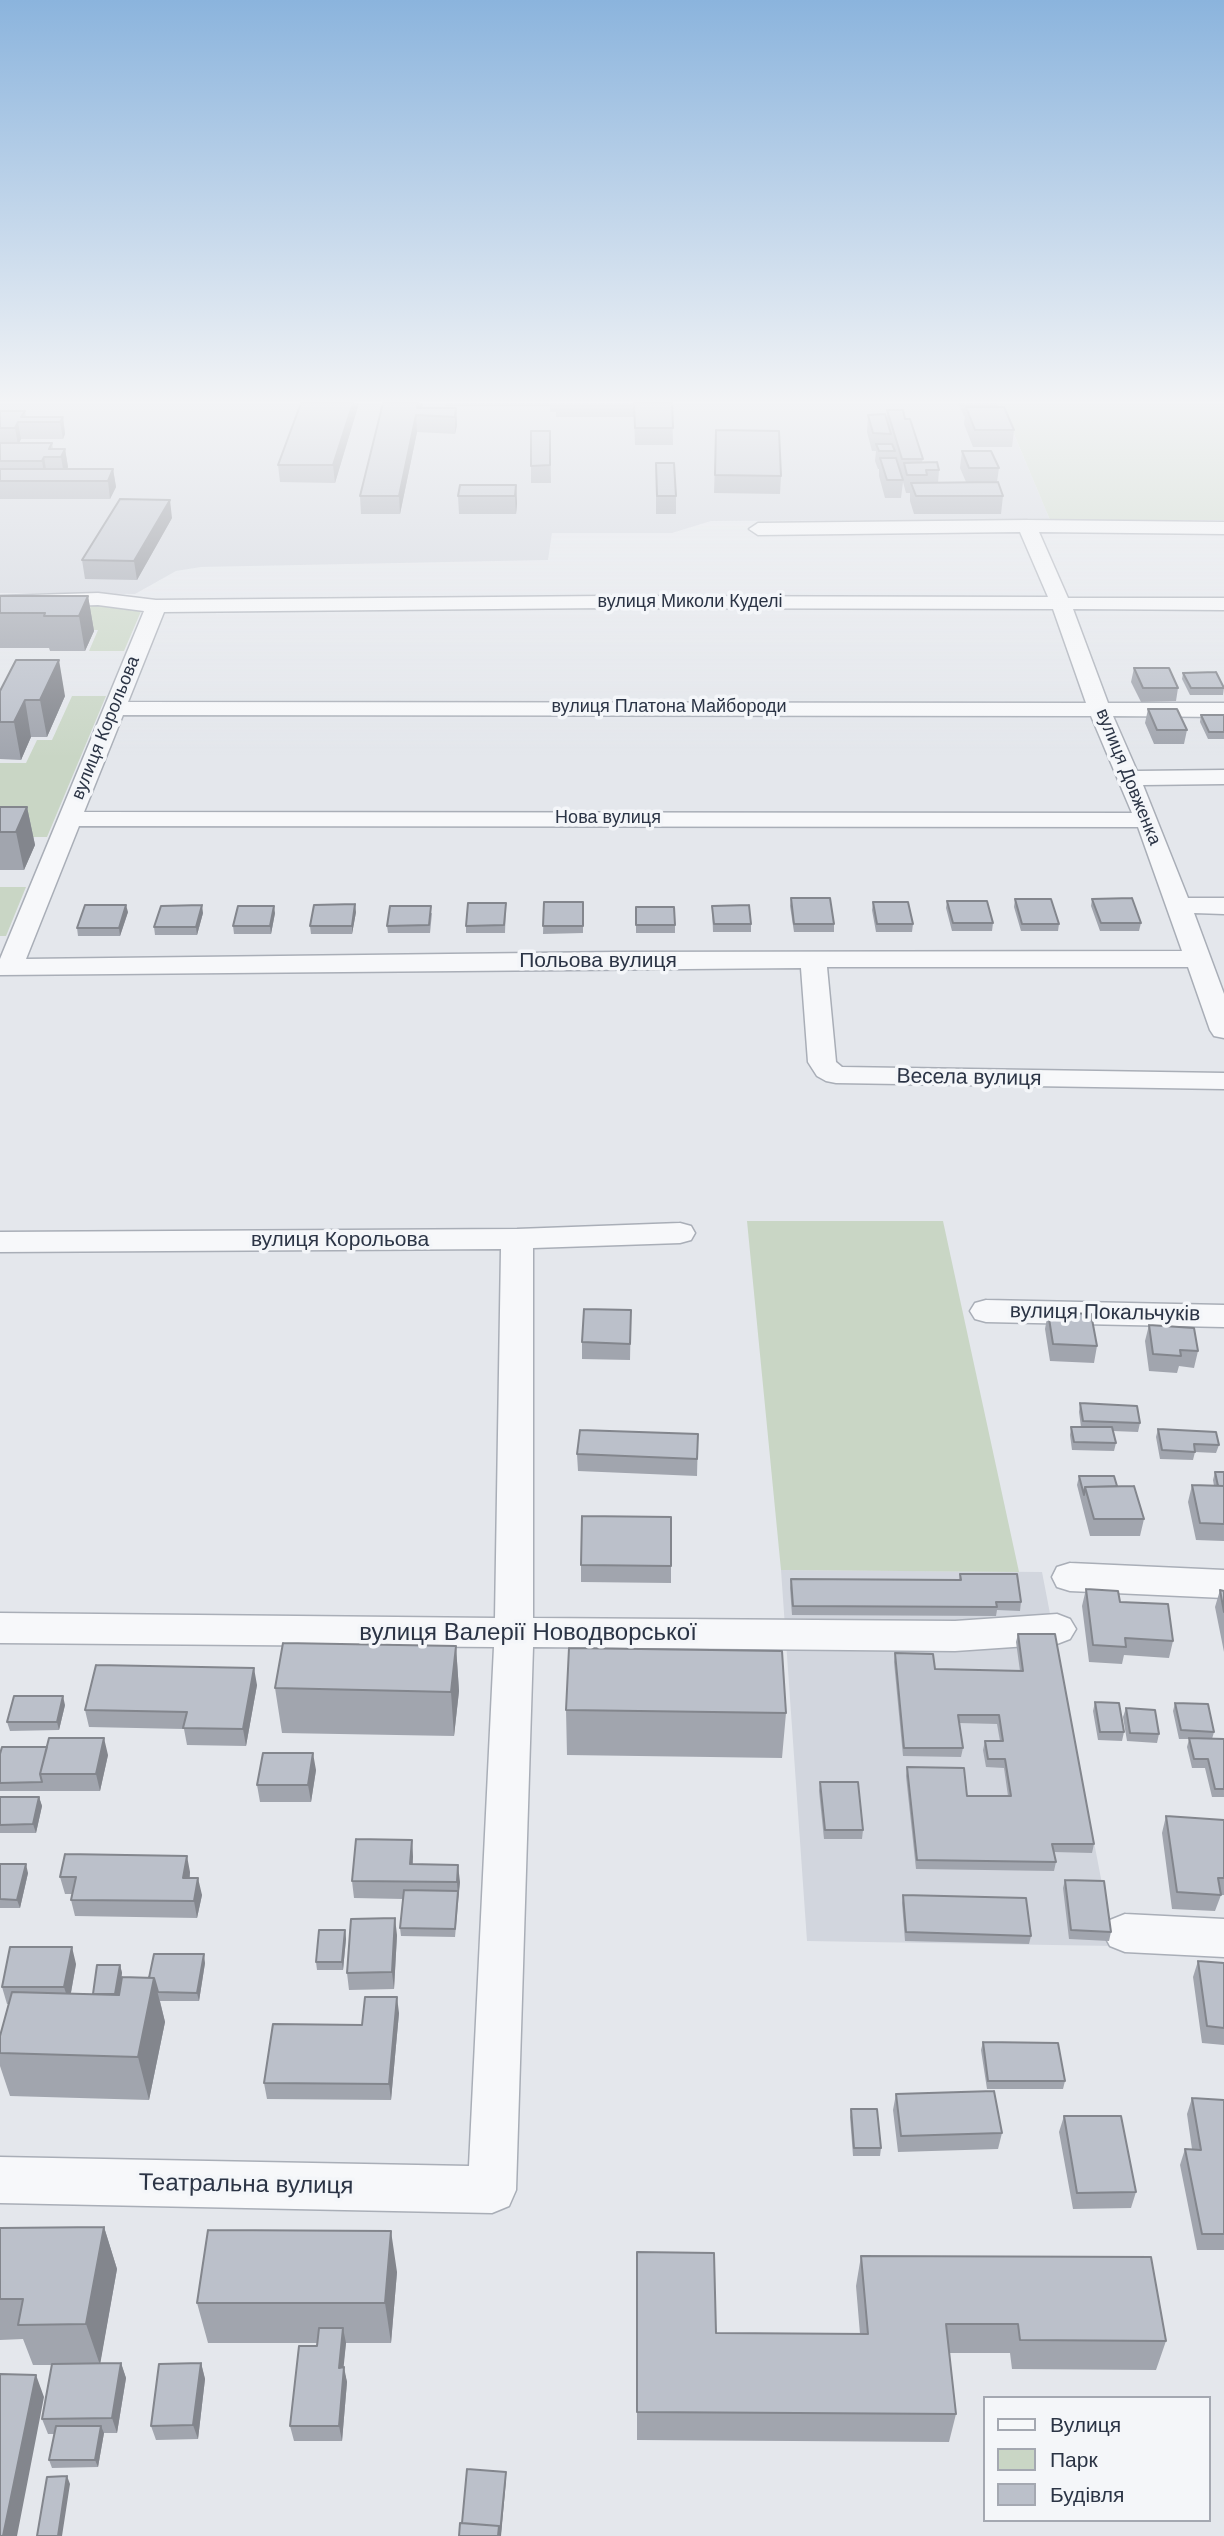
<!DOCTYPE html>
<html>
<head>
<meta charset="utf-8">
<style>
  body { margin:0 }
  #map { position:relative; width:1224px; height:2536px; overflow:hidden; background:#e4e7ec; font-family:Arial,sans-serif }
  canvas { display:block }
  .legend { position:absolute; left:983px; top:2396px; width:228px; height:126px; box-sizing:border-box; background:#f4f6f9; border:2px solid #a4a8b1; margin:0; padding:9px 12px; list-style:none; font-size:21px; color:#2b3445 }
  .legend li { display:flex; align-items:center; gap:14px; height:35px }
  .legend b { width:35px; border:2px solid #a4a8b1 }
</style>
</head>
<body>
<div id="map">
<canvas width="1224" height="2536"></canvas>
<ul class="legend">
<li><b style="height:9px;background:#f7f8fa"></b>Вулиця</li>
<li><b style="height:19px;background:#c9d6c5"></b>Парк</li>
<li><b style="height:19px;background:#bbc0ca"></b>Будівля</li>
</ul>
</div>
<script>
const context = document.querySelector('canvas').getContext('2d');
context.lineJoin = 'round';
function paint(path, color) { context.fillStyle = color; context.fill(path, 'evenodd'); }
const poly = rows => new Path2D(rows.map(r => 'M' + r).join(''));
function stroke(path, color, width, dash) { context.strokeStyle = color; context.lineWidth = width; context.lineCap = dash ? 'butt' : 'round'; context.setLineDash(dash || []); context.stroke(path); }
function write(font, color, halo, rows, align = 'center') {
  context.font = font + ' Arial,sans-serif'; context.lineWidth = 7; context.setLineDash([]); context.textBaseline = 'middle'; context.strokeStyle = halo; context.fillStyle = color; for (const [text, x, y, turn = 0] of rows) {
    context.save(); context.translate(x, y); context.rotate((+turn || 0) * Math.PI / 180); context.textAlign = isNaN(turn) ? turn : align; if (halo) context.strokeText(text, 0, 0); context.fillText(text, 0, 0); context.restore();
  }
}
const built = poly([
  [0,403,1001,403,1050,520,711,521,672,533,552,533,548,560,201,567,176,571,135,594,0,593],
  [781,1570,1042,1572,1114,1946,807,1941]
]);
const green = poly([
  [1001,403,1224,403,1224,520,1050,520],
  [96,605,142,609,124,651,89,651,98,630,0,629,0,607],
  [72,696,106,696,47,837,0,837,0,763,26,763,37,740,52,740],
  [0,887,26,887,6,936,0,936],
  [747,1221,943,1221,1019,1572,781,1570]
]);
const minor = poly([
  [1027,520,1224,522,1224,534,1039,532,1068,598,1224,598,1224,610,1073,609,1108,703,1224,703,1224,717,1113,716,1137,771,1224,770,1224,784,1143,785,1188,898,1224,898,1224,914,1194,913,1224,994,1224,1038,1214,1036,1210,1030,1188,967,827,967,836,1062,842,1067,1224,1073,1224,1089,836,1083,826,1081,817,1076,808,1062,801,968,0,975,0,959,144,611,98,605,0,608,0,596,98,593,156,600,606,596,1048,597,1020,532,758,535,749,529,758,523,1027,520],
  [606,608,1053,609,1086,703,128,702,164,612,606,608],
  [123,715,1091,716,1132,813,84,812,123,715],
  [79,826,1138,827,1182,951,618,952,26,959,79,826],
  [680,1223,691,1226,695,1233,691,1240,680,1243,533,1248,533,1618,955,1621,1057,1614,1070,1619,1076,1629,1070,1639,1057,1644,955,1651,533,1647,516,2190,509,2206,492,2213,0,2203,0,2157,469,2166,494,1647,0,1643,0,1613,495,1618,501,1249,0,1252,0,1232,517,1229,680,1223],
  [986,1300,1224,1305,1224,1327,986,1322,975,1319,970,1311,975,1303,986,1300],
  [1070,1563,1224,1570,1224,1598,1070,1591,1057,1587,1052,1577,1057,1567,1070,1563],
  [1125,1914,1224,1919,1224,1957,1125,1952,1110,1946,1103,1933,1110,1920,1125,1914]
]);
const wall = poly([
  [359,403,335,483,280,482,278,465],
  [383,403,423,403,422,408,456,408,457,425,455,434,417,432,400,514,361,514,360,496],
  [445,403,672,403,673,445,635,445,634,417,556,417,556,412,550,412,550,406,445,406],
  [958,403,998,403,998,407,1014,430,1012,447,973,447,964,424,965,416,964,416],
  [887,410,905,419,923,459,922,462,939,470,938,483,966,482,960,468,962,451,999,468,997,482,1003,496,1001,514,914,514,910,501,910,493,906,493,903,482,901,498,885,498,879,476,879,469,878,469,875,461,876,451,872,451,867,432,868,415,887,420],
  [0,411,25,411,26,417,63,417,65,434,63,439,21,439,19,443,52,443,53,449,65,449,68,467,67,469,113,469,116,487,110,499,0,499],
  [716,430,781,476,780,494,714,493],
  [531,431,550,431,551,483,531,483],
  [656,463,676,496,676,514,656,514],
  [516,485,517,503,516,514,459,514,458,496],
  [172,518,137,580,85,579,82,560],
  [0,596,88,596,94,631,85,651,50,651,49,648,0,648],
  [1134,668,1178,688,1176,701,1141,702,1131,682],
  [1183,673,1224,687,1223,695,1190,695,1182,679],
  [0,691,65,696,47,737,31,737,21,760,0,759],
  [1148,709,1187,730,1184,744,1154,744,1145,723],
  [1201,715,1224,715,1224,739,1208,739,1200,722],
  [0,807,27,807,35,845,24,870,0,870],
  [791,898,834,924,834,932,794,932,790,906],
  [1015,899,1059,924,1058,931,1021,931,1014,907],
  [1092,899,1141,923,1139,931,1100,931,1091,906],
  [947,901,993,923,992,931,952,931,946,908],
  [544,902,583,902,583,933,543,934],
  [873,902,913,924,912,932,876,932,872,910],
  [506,903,505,933,466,933,466,926],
  [712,906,751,924,751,932,713,932],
  [636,907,675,925,675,933,636,933],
  [128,912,120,936,78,936,77,928],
  [356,912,352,934,311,934,310,926],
  [203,913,197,935,155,935,154,927],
  [275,913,271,934,234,934,233,926],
  [432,913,430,933,388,933,387,926],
  [631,1310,630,1360,582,1359,582,1342],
  [1048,1312,1097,1346,1094,1363,1050,1361,1045,1329],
  [1149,1325,1198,1351,1194,1368,1179,1366,1177,1373,1149,1371,1145,1341],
  [1080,1403,1140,1423,1138,1432,1113,1431,1116,1443,1114,1451,1072,1450,1070,1435,1071,1427,1081,1427,1079,1412],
  [1158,1429,1219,1445,1216,1453,1195,1452,1193,1460,1160,1459,1156,1437],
  [698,1434,697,1476,578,1471,577,1454],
  [1215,1472,1224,1472,1224,1541,1196,1540,1188,1502,1192,1485,1214,1486,1213,1480],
  [1079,1476,1144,1519,1140,1536,1090,1536,1077,1485],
  [581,1565,671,1566,671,1583,581,1582],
  [960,1574,1021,1602,1020,1611,997,1610,996,1616,792,1615,790,1588,791,1579,959,1580],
  [1086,1589,1120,1602,1173,1641,1169,1658,1124,1655,1122,1664,1089,1662,1082,1606],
  [1220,1590,1224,1591,1224,1652,1215,1607],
  [1018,1634,1094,1844,1092,1853,1054,1852,1056,1862,1054,1871,916,1869,906,1776,907,1767,967,1796,1008,1796,1004,1768,986,1767,983,1750,985,1741,1000,1741,997,1724,959,1723,963,1748,961,1757,903,1756,894,1662,895,1653,935,1669,1020,1671,1016,1642],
  [456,1646,459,1691,454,1736,282,1733,275,1688],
  [257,1685,246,1746,187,1745,184,1729,89,1727,85,1710],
  [1095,1702,1124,1732,1122,1741,1098,1740,1093,1711],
  [1175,1703,1214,1732,1212,1739,1224,1739,1224,1797,1212,1797,1205,1768,1192,1768,1187,1747,1189,1739,1179,1739,1173,1711],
  [65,1705,59,1730,10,1731,7,1722],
  [1126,1708,1159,1734,1157,1743,1127,1741,1123,1717],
  [566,1710,786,1713,782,1758,567,1755],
  [47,1747,108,1755,100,1791,0,1791,0,1754],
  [316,1770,311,1802,260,1802,257,1785],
  [820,1782,863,1830,862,1839,824,1839,819,1791],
  [0,1797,39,1797,42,1806,36,1833,0,1833],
  [1166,1816,1224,1820,1224,1895,1221,1895,1215,1911,1172,1909,1162,1833],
  [412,1840,413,1864,460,1882,455,1937,401,1936,400,1928,403,1899,354,1898,352,1881],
  [0,1864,28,1873,20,1908,0,1908],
  [190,1872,190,1878,202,1895,197,1918,75,1916,71,1900,72,1894,65,1894,60,1877],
  [1065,1880,1111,1932,1109,1941,1069,1939,1063,1888],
  [903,1895,1031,1936,1029,1944,905,1941,902,1903],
  [345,1930,346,1939,343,1970,317,1970,316,1962],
  [397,1935,394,1989,349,1990,347,1973],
  [1198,1961,1224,1963,1224,2045,1202,2043,1193,1977],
  [205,1963,199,2001,160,2001,165,2022,149,2100,10,2096,0,2066,0,2036,9,2004,7,2004,2,1987,76,1964,71,1993,93,1994,120,1965,122,1973,119,1995,149,1978],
  [399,2013,391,2100,267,2099,264,2083,362,2025],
  [983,2042,1065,2081,1063,2089,987,2089,981,2050],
  [896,2094,1002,2133,998,2149,898,2152,893,2110],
  [1192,2098,1224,2100,1224,2250,1197,2250,1180,2165,1185,2149,1192,2149,1187,2114],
  [851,2109,881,2148,880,2156,853,2156,850,2117],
  [1064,2116,1136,2192,1131,2208,1073,2209,1059,2132],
  [104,2227,117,2269,100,2363,121,2363,126,2378,117,2433,104,2433,98,2467,52,2468,49,2460,54,2434,48,2434,42,2419,52,2365,33,2365,23,2339,0,2340,0,2228],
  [637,2252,716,2333,860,2334,856,2286,861,2256,1166,2341,1156,2370,1012,2369,1010,2353,949,2353,956,2414,949,2442,637,2440],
  [397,2272,391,2343,346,2343,343,2367,347,2382,342,2441,294,2441,290,2426,317,2343,208,2343,197,2303],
  [201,2363,205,2379,198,2439,156,2440,151,2426]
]);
const shadedWall = poly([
  [353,403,359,403,335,483,333,465],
  [418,403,423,403,421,415,417,408],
  [456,408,457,425,455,434,455,417],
  [416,415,417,432,400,514,399,496],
  [63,417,65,434,63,439,60,422],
  [18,422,21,439,18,445,15,428],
  [65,449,68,467,64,475,61,457],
  [44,457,47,475,45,479,42,461],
  [113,469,116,487,110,499,108,481],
  [516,485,517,503,516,514,515,496],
  [170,500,172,518,137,580,134,561],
  [88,596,94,631,85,651,79,616],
  [59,660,65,696,47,737,40,700],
  [25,700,31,737,21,760,14,722],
  [27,807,35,845,24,870,16,832],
  [355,904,356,912,352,934,352,926],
  [126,905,128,912,120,936,119,928],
  [202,905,203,913,197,935,196,927],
  [274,906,275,913,271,934,270,926],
  [456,1646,459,1691,454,1736,451,1692],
  [254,1668,257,1685,246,1746,243,1729],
  [63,1696,65,1705,59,1730,57,1722],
  [104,1738,108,1755,100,1791,96,1774],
  [313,1753,316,1770,311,1802,308,1785],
  [39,1797,42,1806,36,1833,33,1824],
  [412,1840,413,1857,411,1881,410,1864],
  [187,1856,190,1872,187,1894,183,1878],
  [26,1864,28,1873,20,1908,17,1900],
  [458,1865,460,1882,458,1899,457,1882],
  [198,1878,202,1895,197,1918,194,1901],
  [395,1918,397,1935,394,1989,392,1972],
  [345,1930,346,1939,343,1970,342,1962],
  [72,1947,76,1964,69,2003,64,1987],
  [204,1954,205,1963,199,2001,197,1993],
  [120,1965,122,1973,117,2006,114,1998],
  [154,1978,165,2022,149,2100,138,2057],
  [397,1997,399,2013,391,2100,389,2084],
  [104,2227,117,2269,100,2365,86,2324],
  [391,2231,397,2272,391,2343,385,2303],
  [343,2328,346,2343,342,2383,339,2368],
  [121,2363,126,2378,117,2433,112,2418],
  [201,2363,205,2379,198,2439,193,2425],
  [344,2367,347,2382,342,2441,339,2426],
  [36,2375,44,2397,17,2536,3,2536],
  [101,2426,104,2433,98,2467,95,2460],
  [506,2472,506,2480,501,2536,498,2536],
  [67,2476,70,2484,62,2536,58,2536]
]);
const building = poly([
  [301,403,353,403,333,465,278,465,301,403],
  [383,403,418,403,417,408,456,408,455,417,416,415,399,496,360,496,383,403],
  [634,403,672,403,673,428,635,428,634,403],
  [966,407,1004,407,1014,430,975,430,966,407],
  [887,410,903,410,905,419,910,419,923,459,902,459,887,410],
  [0,411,25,411,21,417,63,417,60,422,18,422,15,428,0,428,0,411],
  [885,414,891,434,873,433,868,415,885,414],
  [716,430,779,431,781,476,715,475,716,430],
  [531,431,550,431,550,465,531,466,531,431],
  [0,443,52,443,49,449,65,449,61,457,44,457,42,461,0,461,0,443],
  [876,444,892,444,895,451,879,451,876,444],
  [962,451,991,451,999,468,969,468,962,451],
  [880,458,896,458,903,480,887,480,880,458],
  [937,462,939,470,926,470,927,475,907,475,904,463,937,462],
  [656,463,674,463,676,496,657,496,656,463],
  [0,469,113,469,108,481,0,481,0,469],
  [998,482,1003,496,916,496,911,483,998,482],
  [460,485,516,485,515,496,458,496,460,485],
  [120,499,170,500,134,561,82,560,120,499],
  [0,596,88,596,79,616,44,616,45,613,0,613,0,596],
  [16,660,59,660,40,700,25,700,14,722,0,722,0,691,16,660],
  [1134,668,1169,668,1178,688,1143,688,1134,668],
  [1216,672,1224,688,1191,688,1183,673,1216,672],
  [1148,709,1177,709,1187,730,1157,730,1148,709],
  [1201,715,1224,715,1224,732,1209,732,1201,715],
  [0,807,27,807,16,832,0,832,0,807],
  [791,898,830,898,834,924,794,924,791,898],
  [1132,898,1141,923,1101,923,1092,899,1132,898],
  [1015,899,1051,899,1059,924,1022,924,1015,899],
  [947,901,987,901,993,923,953,923,947,901],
  [544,902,583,902,583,926,543,926,544,902],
  [873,902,908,902,913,924,877,924,873,902],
  [468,903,506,903,504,925,466,926,468,903],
  [355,904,352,926,310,926,314,905,355,904],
  [85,905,126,905,119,928,77,928,85,905],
  [202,905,196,927,154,927,161,906,202,905],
  [749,905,751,924,714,924,712,906,749,905],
  [238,906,274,906,270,926,233,926,238,906],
  [390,906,431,906,429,925,387,926,390,906],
  [636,907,674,907,675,925,636,925,636,907],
  [584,1309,631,1310,630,1344,582,1342,584,1309],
  [1048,1312,1091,1314,1097,1346,1053,1344,1048,1312],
  [1149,1325,1194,1328,1198,1351,1180,1350,1181,1356,1153,1354,1149,1325],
  [1080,1403,1137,1406,1140,1423,1083,1421,1080,1403],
  [1071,1427,1112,1427,1116,1443,1074,1442,1071,1427],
  [1158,1429,1216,1432,1219,1445,1194,1444,1195,1452,1162,1450,1158,1429],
  [580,1430,698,1434,697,1459,577,1454,580,1430],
  [1215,1472,1224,1472,1224,1486,1218,1486,1215,1472],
  [1079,1476,1114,1476,1117,1486,1085,1487,1084,1495,1079,1476],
  [1192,1485,1224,1486,1224,1524,1200,1523,1192,1485],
  [1134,1486,1144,1519,1094,1519,1085,1487,1134,1486],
  [582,1516,671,1517,671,1566,581,1565,582,1516],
  [960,1574,1017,1574,1021,1602,996,1602,997,1607,793,1606,791,1579,961,1580,960,1574],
  [1086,1589,1118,1591,1120,1602,1168,1604,1173,1641,1125,1638,1126,1647,1093,1645,1086,1589],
  [1220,1590,1224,1591,1224,1612,1220,1590],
  [1018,1634,1055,1634,1094,1844,1052,1844,1056,1862,917,1860,907,1767,964,1768,967,1796,1011,1796,1005,1759,988,1759,985,1741,1003,1741,999,1715,958,1715,963,1748,904,1748,895,1653,933,1654,935,1669,1023,1671,1018,1634],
  [283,1643,456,1646,451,1692,275,1688,283,1643],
  [569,1648,782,1651,786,1713,566,1710,569,1648],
  [96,1665,254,1668,243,1729,183,1728,187,1712,85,1710,96,1665],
  [14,1696,63,1696,57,1722,7,1722,14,1696],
  [1095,1702,1119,1703,1124,1732,1100,1732,1095,1702],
  [1175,1703,1208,1704,1214,1732,1181,1730,1175,1703],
  [1126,1708,1155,1710,1159,1734,1130,1733,1126,1708],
  [49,1738,104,1738,96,1774,40,1774,49,1738],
  [1189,1738,1224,1739,1224,1789,1215,1789,1208,1759,1194,1759,1189,1738],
  [2,1747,47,1747,40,1774,42,1782,0,1783,0,1754,2,1747],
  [263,1753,313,1753,308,1785,257,1785,263,1753],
  [820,1782,858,1782,863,1830,825,1830,820,1782],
  [0,1797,39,1797,33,1824,0,1825,0,1797],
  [1166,1816,1224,1820,1224,1878,1218,1878,1221,1895,1177,1892,1166,1816],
  [356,1839,412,1840,410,1864,458,1865,457,1882,352,1881,356,1839],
  [65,1854,187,1856,183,1878,198,1878,194,1901,71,1900,76,1877,60,1877,65,1854],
  [0,1864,26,1864,17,1900,0,1899,0,1864],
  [1065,1880,1104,1881,1111,1932,1071,1930,1065,1880],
  [404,1890,458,1891,455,1929,400,1928,404,1890],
  [903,1895,1026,1898,1031,1936,906,1932,903,1895],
  [395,1918,392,1972,347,1973,351,1919,395,1918],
  [319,1930,345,1930,342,1962,316,1962,319,1930],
  [10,1947,72,1947,64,1987,2,1987,10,1947],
  [154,1954,204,1954,197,1993,158,1992,154,1978,149,1978,154,1954],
  [1198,1961,1224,1963,1224,2028,1207,2026,1198,1961],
  [97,1965,120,1965,115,1994,93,1994,97,1965],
  [122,1977,154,1978,138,2057,0,2053,0,2036,12,1992,119,1995,122,1977],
  [365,1997,397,1997,389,2084,264,2083,273,2024,362,2025,365,1997],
  [983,2042,1058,2043,1065,2081,988,2081,983,2042],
  [994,2091,1002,2133,901,2136,896,2094,994,2091],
  [1192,2098,1224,2100,1224,2234,1202,2234,1185,2149,1201,2150,1192,2098],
  [851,2109,877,2109,881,2148,854,2148,851,2109],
  [1064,2116,1121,2116,1136,2192,1077,2193,1064,2116],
  [104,2227,86,2324,18,2325,23,2299,0,2299,0,2228,104,2227],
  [208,2230,391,2231,385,2303,197,2303,208,2230],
  [637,2252,714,2253,716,2333,868,2334,861,2256,1151,2257,1166,2341,1020,2340,1018,2324,946,2324,956,2414,637,2412,637,2252],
  [319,2328,343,2328,339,2368,344,2367,339,2426,290,2426,299,2346,317,2346,319,2328],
  [121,2363,112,2418,42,2419,52,2364,121,2363],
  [201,2363,193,2425,151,2426,159,2364,201,2363],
  [0,2374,36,2375,3,2536,0,2536,0,2374],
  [56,2426,101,2426,95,2460,49,2460,56,2426],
  [467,2469,506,2472,500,2533,499,2526,462,2523,467,2469],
  [67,2476,58,2536,37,2536,47,2477,67,2476],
  [460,2523,499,2526,498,2536,459,2536,460,2523]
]);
const farStreetnames = [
  ["вулиця Миколи Куделі",690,602],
  ["вулиця Платона Майбороди",669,707],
  ["вулиця Корольова",106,728,-68],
  ["вулиця Довженка",1128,777,68],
  ["Нова вулиця",608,818]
];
const streetNames = [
  ["Польова вулиця",598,961],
  ["Весела вулиця",969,1078,1],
  ["вулиця Корольова",340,1240],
  ["вулиця Покальчуків",1105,1313,1]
];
const nearStreetnames = [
  ["вулиця Валерії Новодворської",528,1633],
  ["Театральна вулиця",246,2185,1]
];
paint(built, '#d2d6de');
paint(green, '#c9d6c5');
stroke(minor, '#a9aeb7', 3);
paint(minor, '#f7f8fa');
paint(wall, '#a1a5ae');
paint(shadedWall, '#83868d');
paint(building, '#bbc0ca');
stroke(building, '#83868d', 2);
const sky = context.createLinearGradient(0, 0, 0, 758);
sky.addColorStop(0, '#8bb4dd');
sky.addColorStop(0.53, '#f3f4f6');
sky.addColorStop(1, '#f3f4f600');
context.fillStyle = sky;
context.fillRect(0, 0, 1224, 758);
write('18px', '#2b3445', '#f4f6f9', farStreetnames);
write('21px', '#2b3445', '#f4f6f9', streetNames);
write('24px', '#2b3445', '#f4f6f9', nearStreetnames);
</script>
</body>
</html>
